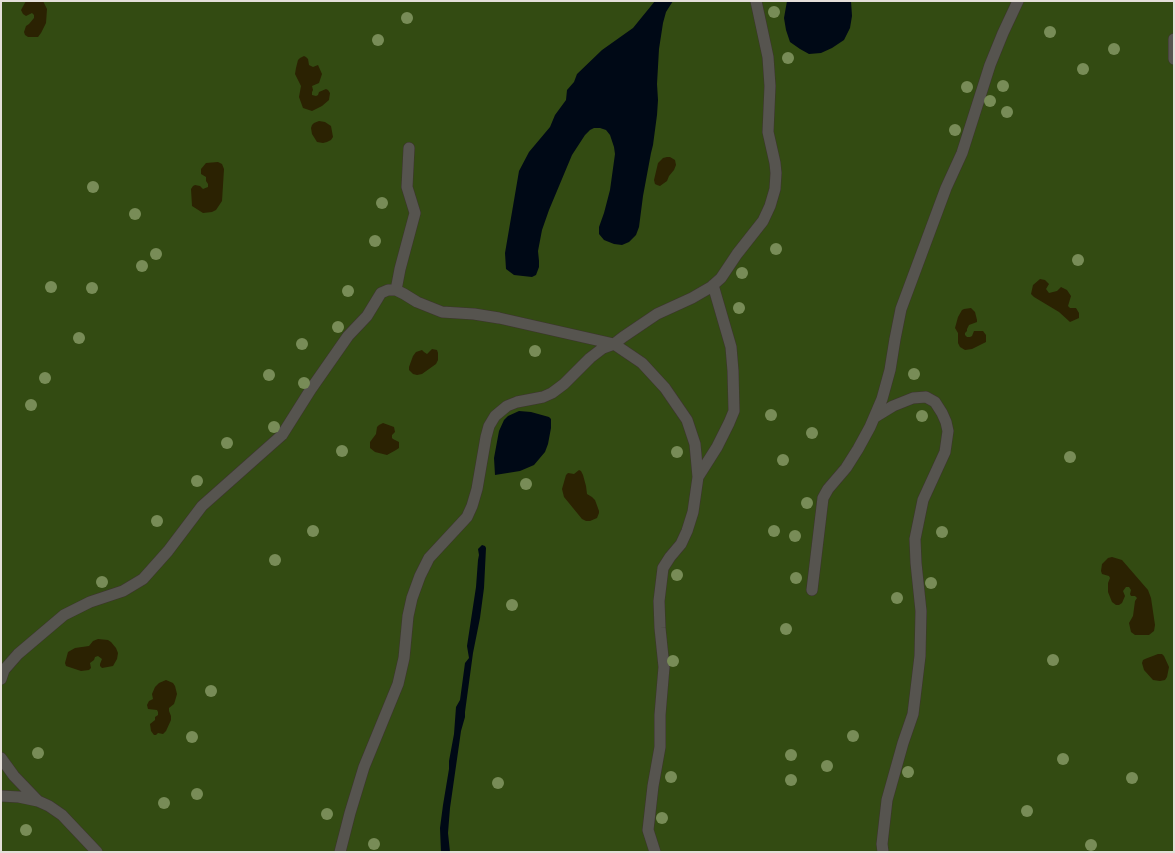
<!DOCTYPE html>
<html>
<head>
<meta charset="utf-8">
<style>
  body { margin:0 }
  #map { position:relative; width:1175px; height:853px; overflow:hidden; background:#221a13; font-family:"Work Sans",sans-serif }
  canvas { display:block }
  .frame { position:absolute; inset:0; border:2px solid #e4ded9; pointer-events:none }
</style>
</head>
<body>
<div id="map">
<canvas width="1175" height="853"></canvas>
<div class="frame"></div>
</div>
<script>
const context = document.querySelector('canvas').getContext('2d');
context.lineJoin = 'round';
function paint(path, color) { context.fillStyle = color; context.fill(path, 'evenodd'); }
const poly = rows => new Path2D(rows.map(r => 'M' + r).join(''));
function stroke(path, color, width, dash) { context.strokeStyle = color; context.lineWidth = width; context.lineCap = dash ? 'butt' : 'round'; context.setLineDash(dash || []); context.stroke(path); }
const green = poly([
  [1,1,1174,1,1174,852,1,852]
]);
const sand = poly([
  [26,1,43,1,47,9,46,23,41,33,38,37,28,37,25,35,24,32,26,26,29,24,34,18,34,15,32,13,26,16,23,14,21,10],
  [304,56,306,57,308,59,309,65,313,67,318,65,322,74,319,83,312,86,313,90,312,92,312,95,316,96,318,95,319,92,326,89,328,90,330,93,329,100,322,106,312,111,303,108,299,97,301,86,295,74,296,68,298,60,300,58],
  [319,121,325,122,331,126,333,137,331,140,327,142,323,143,317,142,312,134,311,128,312,125,314,123],
  [667,157,670,157,675,160,676,165,674,170,669,176,667,181,660,186,657,185,655,184,654,180,658,163,663,158],
  [218,162,222,164,224,169,222,201,216,210,212,212,203,213,192,206,191,189,193,186,195,185,200,186,203,189,208,187,208,184,206,181,206,177,201,174,201,169,206,163],
  [1040,279,1045,280,1049,284,1046,289,1049,293,1057,291,1061,287,1067,290,1071,296,1068,306,1070,308,1076,308,1079,313,1079,318,1070,322,1059,312,1034,297,1031,294,1033,285],
  [971,308,975,312,977,320,977,322,969,325,967,329,967,331,965,333,965,335,967,337,970,337,972,336,974,331,983,331,986,335,986,342,972,349,965,350,960,347,958,343,958,333,955,328,958,317,962,310,964,309],
  [432,349,437,350,438,353,438,360,436,364,422,374,417,375,413,374,409,370,409,367,413,356,416,352,422,350,424,352,427,354],
  [383,423,394,427,395,432,392,435,392,438,393,439,399,442,399,448,396,450,387,455,375,452,370,448,370,442,376,434,377,427,379,425],
  [579,470,581,471,583,475,586,486,587,494,592,497,595,500,599,511,599,513,597,518,590,521,586,521,582,519,564,497,562,489,566,475,568,473,574,474],
  [1112,557,1122,560,1148,590,1151,598,1155,625,1154,631,1149,635,1135,635,1131,632,1129,623,1133,616,1135,601,1137,598,1135,596,1131,596,1130,594,1131,590,1129,587,1126,587,1123,591,1125,596,1122,603,1119,605,1116,605,1112,602,1108,592,1108,583,1110,578,1109,576,1102,574,1101,571,1102,564,1108,558],
  [98,639,108,640,111,642,116,648,118,653,117,659,113,666,102,668,100,666,100,664,102,659,98,656,95,657,94,660,90,663,91,668,89,670,81,671,66,666,65,663,68,652,75,648,89,646,93,641],
  [1158,654,1162,654,1164,656,1169,667,1167,677,1165,680,1160,681,1153,680,1144,670,1142,663,1143,660,1145,659],
  [166,680,173,683,175,686,177,694,175,701,174,704,169,708,169,711,171,716,171,720,166,731,163,734,158,733,156,735,154,735,151,731,150,724,155,720,155,717,158,715,158,712,157,710,148,709,147,705,149,701,153,699,152,694,155,687,159,683]
]);
const water = poly([
  [655,1,673,1,666,12,663,23,659,49,657,84,658,100,657,115,653,145,651,153,643,196,639,227,636,235,629,242,622,245,614,244,604,240,599,234,599,227,604,213,610,190,615,154,614,147,610,135,606,130,600,128,594,128,590,130,585,135,572,155,549,210,542,230,538,251,539,261,539,267,536,275,532,277,514,275,506,269,505,253,519,171,529,152,550,127,555,115,566,100,567,90,574,82,577,74,602,50,633,28],
  [787,1,851,1,852,16,850,28,844,40,832,48,821,53,809,54,800,49,790,42,786,30,784,18],
  [519,411,531,412,549,417,551,419,551,428,548,444,545,452,534,465,520,471,495,475,494,458,499,431,504,420,508,416],
  [482,545,485,546,486,548,484,588,480,618,473,653,465,712,465,717,461,731,450,808,448,833,450,852,441,852,440,828,443,805,449,769,449,761,454,734,456,707,460,700,465,663,469,658,467,646,476,587,478,560,479,555,478,549]
]);
const lane = poly([
  [1174,39,1174,59],
  [396,290,400,269,415,213,407,187,409,148],
  [875,417,893,406,913,398,926,397,935,402,942,413,946,422,948,431,945,452,923,500,915,539,916,563,921,611,920,656,913,714,903,743,887,800,882,844,883,852],
  [812,590,823,498,828,489,846,468,858,449,870,427,882,399,890,370,895,339,901,309,946,188,962,153,990,65,1003,33,1018,1],
  [1,679,4,670,18,654,64,615,90,602,123,591,143,579,168,551,202,506,282,435,311,389,348,336,367,316,381,293,388,290,396,290,404,294,417,302,442,312,474,314,499,318,614,344,642,363,665,388,687,420,695,444,698,477],
  [1,758,14,776,38,801],
  [1,796,19,797,38,801,49,806,62,815,97,852],
  [340,852,350,813,364,767,398,684,404,658,408,616,412,598,420,576,429,558,467,517,472,506,477,489,486,437,489,426,495,416,507,406,517,402,543,397,552,393,564,384,590,358,603,348,614,344,623,337,657,314,692,298,711,287,721,278,737,254,763,221,770,206,775,189,776,173,775,163,768,132,770,86,768,57,756,1],
  [655,852,648,830,653,786,660,747,660,715,664,667,660,628,659,601,663,568,670,557,681,544,687,531,693,512,698,477,717,447,729,423,734,411,733,371,731,347,713,285]
]);
const trees = [
  [774,12],
  [407,18],
  [1050,32],
  [378,40],
  [1114,49],
  [788,58],
  [1083,69],
  [1003,86],
  [967,87],
  [990,101],
  [1007,112],
  [955,130],
  [93,187],
  [382,203],
  [135,214],
  [375,241],
  [776,249],
  [156,254],
  [1078,260],
  [142,266],
  [742,273],
  [51,287],
  [92,288],
  [348,291],
  [739,308],
  [338,327],
  [79,338],
  [302,344],
  [535,351],
  [914,374],
  [269,375],
  [45,378],
  [304,383],
  [31,405],
  [771,415],
  [922,416],
  [274,427],
  [812,433],
  [227,443],
  [342,451],
  [677,452],
  [1070,457],
  [783,460],
  [197,481],
  [526,484],
  [807,503],
  [157,521],
  [313,531],
  [774,531],
  [942,532],
  [795,536],
  [275,560],
  [677,575],
  [796,578],
  [102,582],
  [931,583],
  [897,598],
  [512,605],
  [786,629],
  [1053,660],
  [673,661],
  [211,691],
  [853,736],
  [192,737],
  [38,753],
  [791,755],
  [1063,759],
  [827,766],
  [908,772],
  [671,777],
  [1132,778],
  [791,780],
  [498,783],
  [197,794],
  [164,803],
  [1027,811],
  [327,814],
  [662,818],
  [26,830],
  [374,844],
  [1091,845]
];
paint(green, '#334b12');
paint(sand, '#2b2202');
paint(water, '#000916');
stroke(lane, '#3d352f', 12);
stroke(lane, '#56544f', 11);
context.fillStyle = '#788c57';
for (const [x, y] of trees) { context.beginPath(); context.arc(x, y, 6, 0, 2 * Math.PI); context.fill(); }
</script>
</body>
</html>
